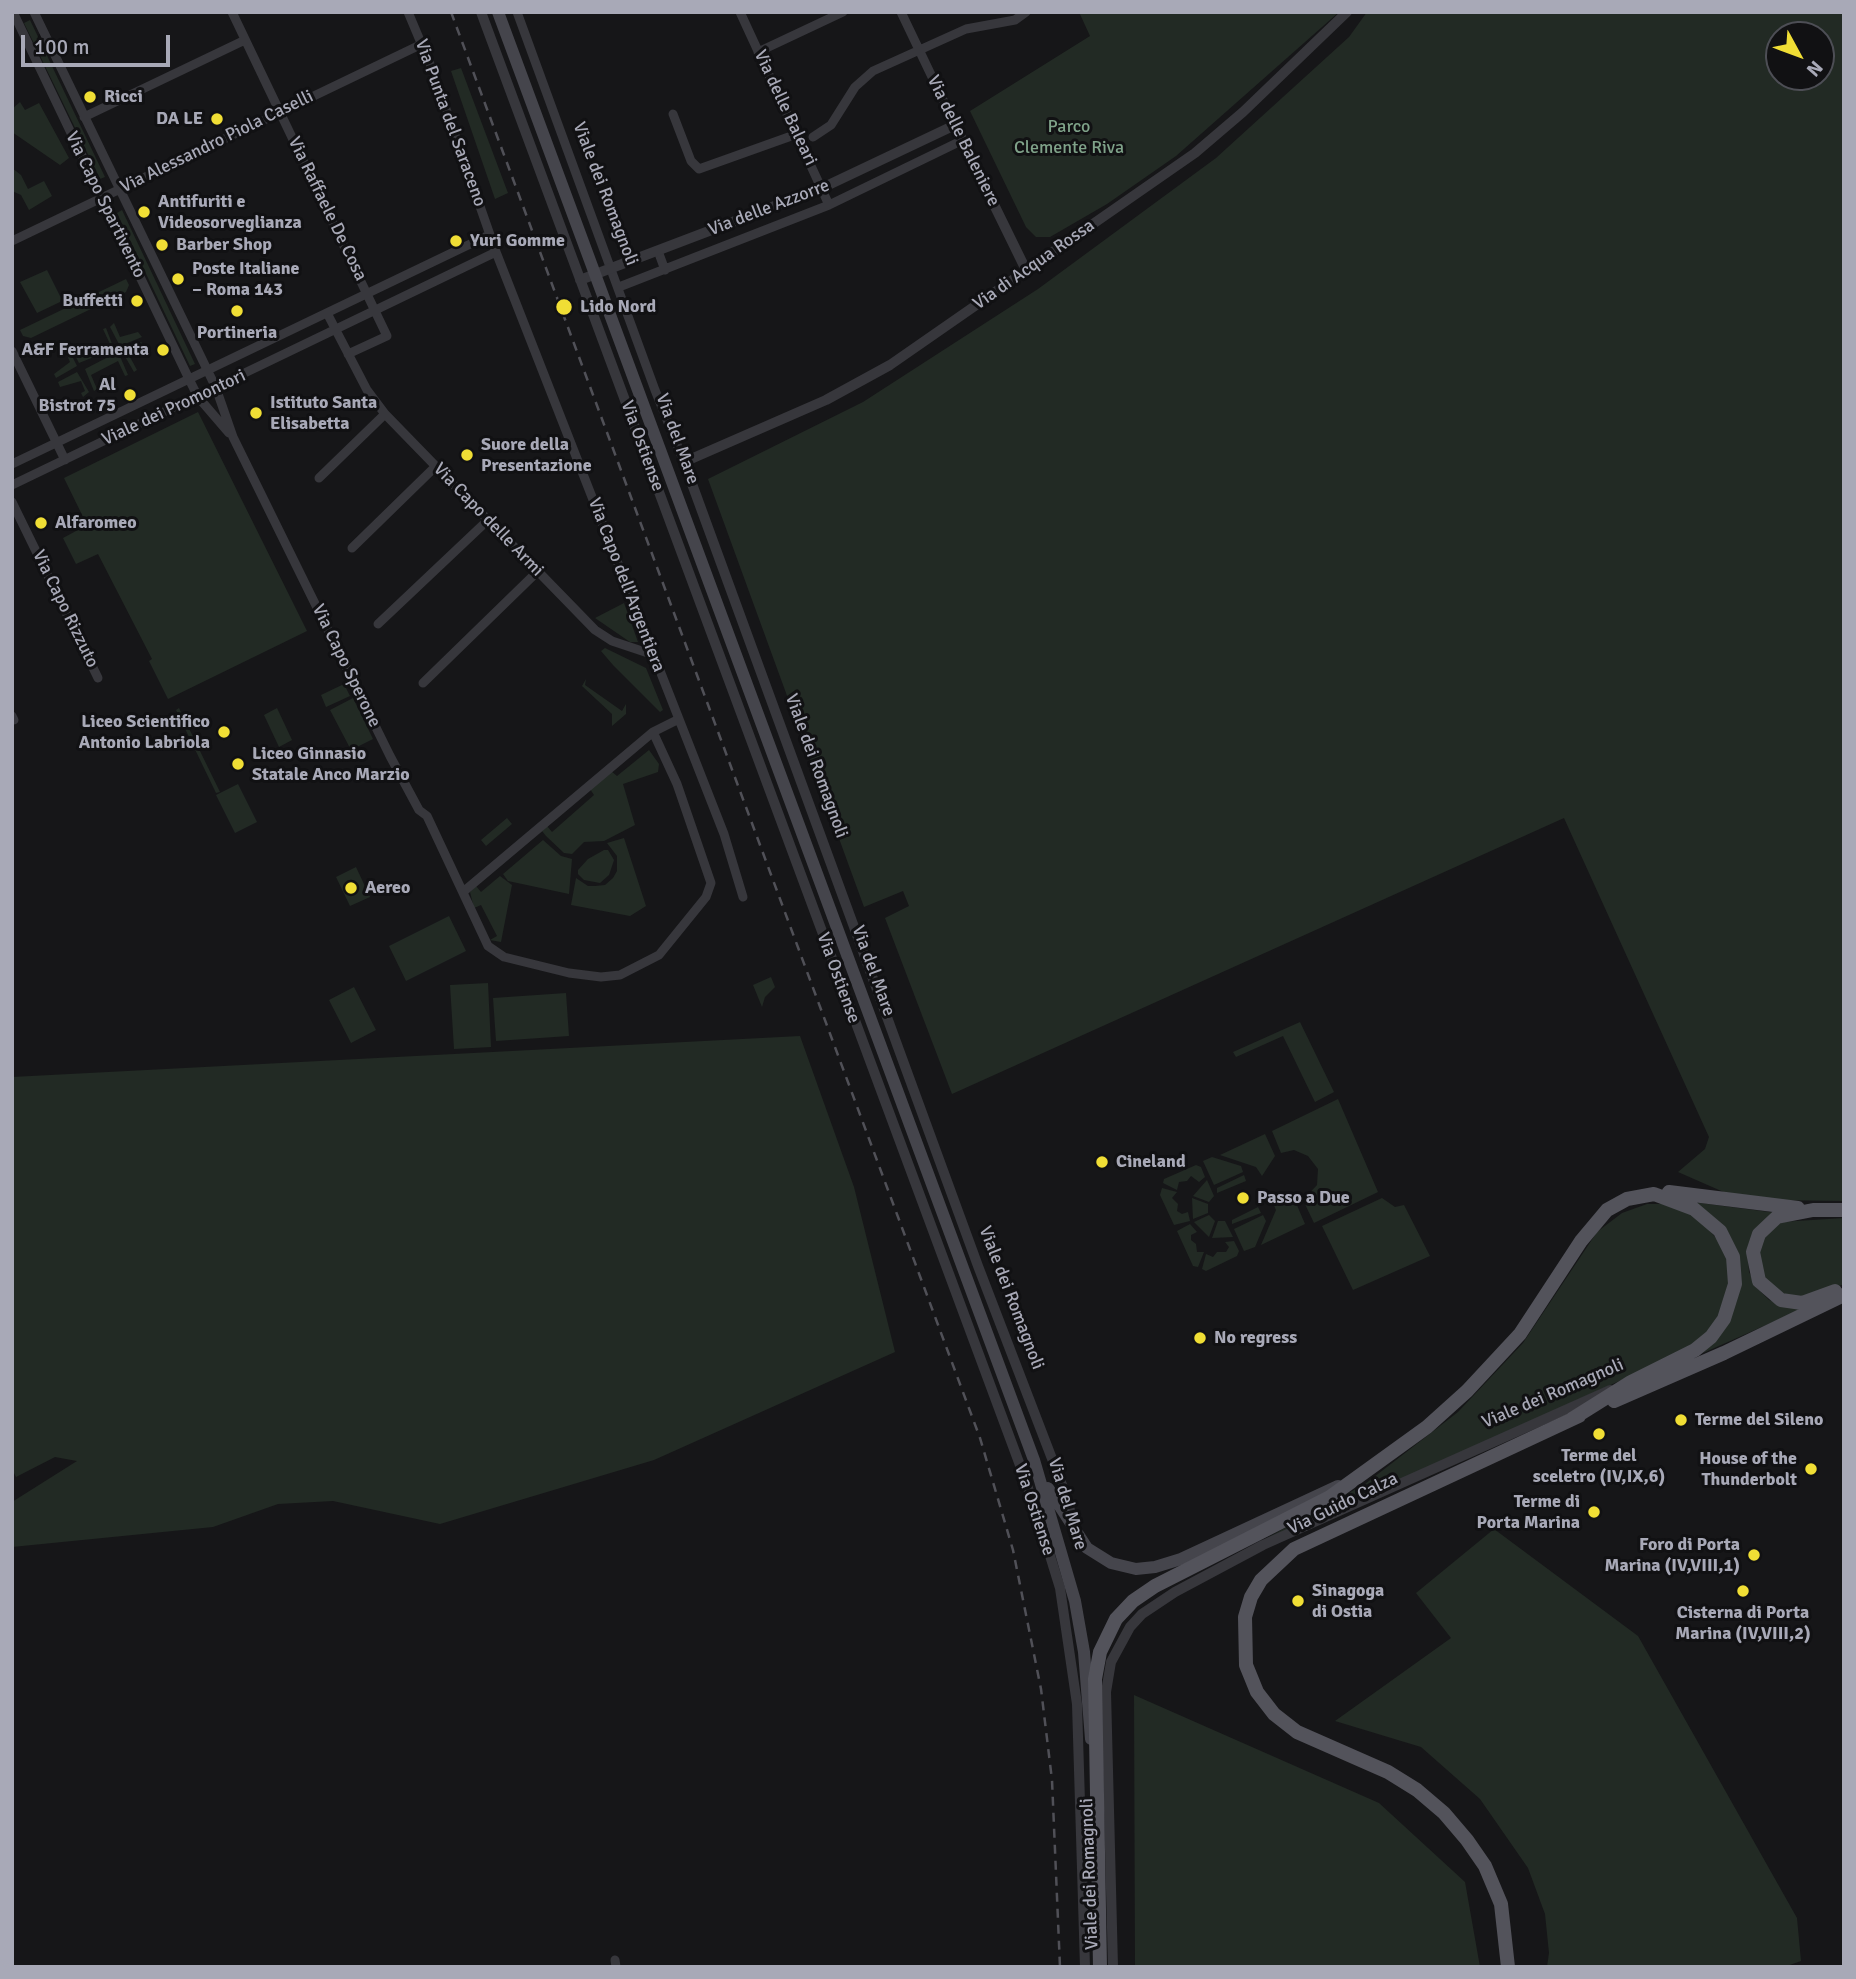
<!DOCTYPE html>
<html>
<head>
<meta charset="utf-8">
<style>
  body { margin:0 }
  #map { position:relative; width:1856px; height:1979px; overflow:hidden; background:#161618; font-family:Signika,sans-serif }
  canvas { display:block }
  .frame { position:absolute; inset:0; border:14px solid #a8a9b7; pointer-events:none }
  .north { position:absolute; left:1765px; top:21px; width:70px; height:70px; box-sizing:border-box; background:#111113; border:2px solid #4d4e55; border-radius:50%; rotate:131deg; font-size:19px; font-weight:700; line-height:28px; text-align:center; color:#a8a9b7 }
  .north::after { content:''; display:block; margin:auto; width:24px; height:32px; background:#f0de35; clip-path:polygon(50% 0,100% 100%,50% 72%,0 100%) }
  .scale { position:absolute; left:21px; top:35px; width:149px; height:32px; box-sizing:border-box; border:4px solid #a8a9b7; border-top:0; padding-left:9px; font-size:21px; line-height:24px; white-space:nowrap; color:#a8a9b7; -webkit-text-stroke:5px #111113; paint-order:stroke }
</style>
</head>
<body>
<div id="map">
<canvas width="1856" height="1979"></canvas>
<div class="frame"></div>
<div class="north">N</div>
<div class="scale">100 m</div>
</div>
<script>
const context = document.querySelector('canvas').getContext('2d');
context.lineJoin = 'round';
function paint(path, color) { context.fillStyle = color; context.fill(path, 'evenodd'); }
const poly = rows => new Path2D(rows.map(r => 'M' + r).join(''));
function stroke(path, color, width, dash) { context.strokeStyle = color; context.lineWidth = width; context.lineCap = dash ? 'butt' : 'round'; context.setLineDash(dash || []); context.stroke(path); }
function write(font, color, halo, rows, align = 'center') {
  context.font = font + ' Signika,sans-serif'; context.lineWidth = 6; context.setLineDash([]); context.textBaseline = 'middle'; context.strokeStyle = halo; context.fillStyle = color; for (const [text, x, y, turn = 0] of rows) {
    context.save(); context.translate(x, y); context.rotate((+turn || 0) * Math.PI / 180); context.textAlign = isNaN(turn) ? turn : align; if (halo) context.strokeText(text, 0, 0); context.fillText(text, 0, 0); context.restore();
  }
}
const green = poly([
  [1079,12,1339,12,1176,156,1107,204,1050,237,1036,237,1026,227,970,111,1090,36],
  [1367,12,1844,12,1844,1201,1770,1200,1735,1197,1678,1172,1705,1149,1709,1137,1564,818,952,1094,885,918,909,906,903,891,864,907,708,479,863,402,1038,289,1216,158,1349,37],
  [1779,35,1821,35,1821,77,1779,77],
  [30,20,105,177,100,179,24,23],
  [461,68,508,193,495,199,451,71],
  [20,102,25,110,39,103,69,158,60,165,12,132,12,109],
  [12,168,21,175,28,189,44,181,52,196,29,210,21,195,12,191],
  [122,210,195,364,190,366,117,213],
  [47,270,61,298,60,302,37,313,20,282],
  [126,279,129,285,126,292,31,338,23,336,20,330],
  [114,323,120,337,138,332,142,337,120,346,110,327],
  [106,328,114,349,79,363,70,346,73,343,76,346,82,357,110,344,103,329],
  [141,342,145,346,130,357,137,370,134,372,123,353],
  [67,346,77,366,56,378,54,374,70,362,64,348],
  [114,354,119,354,128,375,125,376,118,361,91,375,97,389,94,391,85,369],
  [77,372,89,392,83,397,81,393,85,391,81,381,60,387,58,382],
  [198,412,307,631,168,699,149,661,152,659,98,554,76,564,63,538,87,525,64,478],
  [624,603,638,642,630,642,595,618],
  [605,648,646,668,663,710,660,712,613,665,601,651],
  [586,679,585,685,622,711,626,704,626,714,612,726,612,714,582,686],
  [344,684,350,696,326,707,321,695],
  [353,698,373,739,351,750,330,710],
  [179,708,220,792,216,793,176,710],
  [277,708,292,740,279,747,264,715],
  [649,750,659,764,658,772,623,784,635,825,604,841,584,842,572,854,564,853,546,836,542,831,547,826,552,832,594,795,590,789,611,771,617,776],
  [238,784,257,822,235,833,216,795],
  [507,818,512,824,486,846,481,840],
  [624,838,646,906,630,916,571,905,576,878,588,886,595,886,605,885,613,878,617,871,617,856,607,843],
  [543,840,561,856,572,859,569,894,508,881,503,874],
  [604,850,608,850,614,860,609,875,600,883,584,880,578,874,578,870,588,859],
  [356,867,370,897,350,906,336,877],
  [500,876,512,885,501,942,490,940,497,936,481,905,474,908,470,892,476,886,481,892],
  [449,916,466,951,406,981,389,946],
  [771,977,775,987,765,997,762,1007,753,985],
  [488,983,491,1047,454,1049,450,985],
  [354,987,376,1030,351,1043,329,1000],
  [566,993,569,1036,496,1041,493,998],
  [1300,1022,1334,1092,1315,1102,1283,1036,1236,1057,1233,1052],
  [800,1036,854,1187,895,1352,654,1460,440,1524,333,1501,278,1504,213,1527,12,1547,12,1502,77,1461,55,1457,16,1477,12,1469,12,1077],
  [1338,1099,1378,1192,1314,1223,1303,1200,1317,1185,1318,1169,1308,1156,1294,1150,1281,1153,1272,1131],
  [1265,1134,1275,1156,1262,1176,1256,1167,1220,1155],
  [1212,1157,1241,1166,1243,1172,1214,1185,1203,1161],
  [1196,1165,1201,1167,1205,1177,1199,1182,1191,1176,1187,1181,1179,1182,1177,1190,1163,1183,1164,1179],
  [1244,1175,1246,1181,1217,1193,1217,1188],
  [1207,1180,1214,1196,1209,1202,1193,1196],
  [1162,1188,1177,1192,1172,1198,1178,1204,1177,1211,1182,1214,1188,1212,1190,1221,1174,1225,1160,1195],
  [1192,1198,1208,1204,1208,1213,1193,1219],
  [1382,1198,1395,1207,1404,1205,1430,1256,1353,1290,1322,1226],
  [1272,1201,1296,1203,1305,1224,1261,1245,1276,1210],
  [1685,1201,1777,1213,1748,1256,1749,1272,1758,1289,1769,1300,1800,1310,1703,1353,1727,1326,1737,1254],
  [1647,1204,1663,1204,1696,1216,1718,1240,1728,1261,1728,1297,1709,1334,1688,1350,1245,1550,1365,1484,1458,1412,1523,1343,1597,1232,1622,1213],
  [1258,1207,1261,1213,1232,1224,1232,1220],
  [1209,1215,1215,1221,1209,1237,1194,1222],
  [1263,1215,1266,1221,1255,1247,1244,1251,1234,1229],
  [1844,1218,1844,1284,1807,1299,1785,1299,1758,1272,1760,1240,1780,1222],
  [1218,1221,1225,1221,1233,1237,1212,1238],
  [1190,1224,1197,1232,1191,1235,1191,1240,1196,1244,1197,1252,1204,1252,1198,1267,1193,1266,1177,1231],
  [1234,1241,1239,1251,1237,1256,1206,1271,1202,1269,1206,1254,1213,1257,1217,1252,1226,1252,1229,1247,1225,1242],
  [1494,1529,1638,1636,1797,1918,1801,1961,1784,1967,1547,1967,1549,1953,1545,1914,1528,1868,1480,1799,1421,1747,1335,1721,1451,1638,1416,1593],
  [1134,1695,1379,1803,1465,1882,1480,1967,1135,1967]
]);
const minor = poly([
  [13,12,189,379,198,397,229,433],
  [34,12,216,388,233,437,390,756,419,810,427,816,488,946,504,957,569,973,601,977,620,975,659,955,706,897,711,883,677,784,653,732,463,892],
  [232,12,387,336,348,354],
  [408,12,432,69,496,252,724,834,743,897],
  [517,12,655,390,684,462],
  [740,12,829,205],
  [901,12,955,125],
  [758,52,843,12],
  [673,114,691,161,699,169,797,134],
  [84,117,245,40],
  [813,137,831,125,855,87,873,71,966,29,1015,20,1026,12],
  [12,241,422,44],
  [658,251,665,270],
  [619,287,829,205,963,140],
  [327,313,367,390,385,414,595,630,612,641,654,655],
  [12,351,65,460],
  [12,464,489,235],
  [319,478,385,414],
  [12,485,496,252],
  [12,502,98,678],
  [352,548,436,466],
  [378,624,488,520],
  [423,683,537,572],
  [12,716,14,720],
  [653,732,679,719],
  [615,1960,616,1967]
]);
const tertiary = poly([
  [481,12,1024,1476,1047,1546,1060,1588,1077,1704,1085,1967],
  [580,280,822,188,955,125,1026,270],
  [1074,1524,1064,1490,978,1266,684,462,826,400,890,365,1195,153,1243,112,1347,12],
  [1113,1967,1106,1692,1111,1662,1130,1627,1142,1614,1175,1592,1263,1545,1610,1390]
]);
const secondary = poly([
  [498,12,1034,1460,1075,1601,1084,1652,1091,1739],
  [1048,1488,1087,1548,1111,1563,1136,1569,1155,1567,1181,1559,1338,1486]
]);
const primary = poly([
  [1669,1192,1798,1208],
  [1835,1291,1802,1303,1781,1300,1759,1281,1753,1252,1759,1234,1777,1217,1813,1210,1844,1210],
  [1614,1401,1724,1353,1844,1295],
  [1100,1967,1095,1679,1100,1652,1116,1619,1133,1601,1155,1586,1330,1497,1427,1427,1467,1391,1520,1334,1581,1241,1607,1210,1627,1199,1654,1194,1694,1209,1720,1231,1733,1257,1735,1284,1724,1319,1711,1337,1695,1350,1631,1382,1572,1419],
  [1508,1967,1501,1904,1485,1866,1467,1840,1444,1813,1417,1790,1388,1772,1297,1732,1274,1714,1257,1692,1246,1665,1245,1617,1251,1597,1261,1580,1294,1549,1579,1416]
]);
const rail = poly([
  [451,12,980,1438,1013,1550,1041,1689,1052,1780,1060,1967]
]);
const markers = [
  [90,97,7,"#f0de35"],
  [217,119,7,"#f0de35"],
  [144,212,7,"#f0de35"],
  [456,241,7,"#f0de35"],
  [162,245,7,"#f0de35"],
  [178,279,7,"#f0de35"],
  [137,301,7,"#f0de35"],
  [564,307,9,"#f0de35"],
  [237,311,7,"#f0de35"],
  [163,350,7,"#f0de35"],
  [130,395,7,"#f0de35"],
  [256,413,7,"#f0de35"],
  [467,455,7,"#f0de35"],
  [41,523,7,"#f0de35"],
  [224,732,7,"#f0de35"],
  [238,764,7,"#f0de35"],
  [351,888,7,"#f0de35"],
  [1102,1162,7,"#f0de35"],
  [1243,1198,7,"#f0de35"],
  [1200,1338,7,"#f0de35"],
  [1681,1420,7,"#f0de35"],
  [1599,1434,7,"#f0de35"],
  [1811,1469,7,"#f0de35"],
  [1594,1512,7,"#f0de35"],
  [1754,1555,7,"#f0de35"],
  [1743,1591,7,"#f0de35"],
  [1298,1601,7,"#f0de35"]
];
const poiNames = [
  ["Ricci",104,97],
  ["DA LE",203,119,"right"],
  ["Antifuriti e",158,202],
  ["Videosorveglianza",158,223],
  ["Yuri Gomme",470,241],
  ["Barber Shop",176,245],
  ["Poste Italiane",192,269],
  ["– Roma 143",192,290],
  ["Buffetti",123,301,"right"],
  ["Lido Nord",580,307],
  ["Portineria",237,333,"center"],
  ["A&F Ferramenta",149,350,"right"],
  ["Al",116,385,"right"],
  ["Bistrot 75",116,406,"right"],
  ["Istituto Santa",270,403],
  ["Elisabetta",270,424],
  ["Suore della",481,445],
  ["Presentazione",481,466],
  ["Alfaromeo",55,523],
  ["Liceo Scientifico",210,722,"right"],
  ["Antonio Labriola",210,743,"right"],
  ["Liceo Ginnasio",252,754],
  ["Statale Anco Marzio",252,775],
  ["Aereo",365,888],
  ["Cineland",1116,1162],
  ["Passo a Due",1257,1198],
  ["No regress",1214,1338],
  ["Terme del Sileno",1695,1420],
  ["Terme del",1599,1456,"center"],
  ["sceletro (IV,IX,6)",1599,1477,"center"],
  ["House of the",1797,1459,"right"],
  ["Thunderbolt",1797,1480,"right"],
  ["Terme di",1580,1502,"right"],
  ["Porta Marina",1580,1523,"right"],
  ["Foro di Porta",1740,1545,"right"],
  ["Marina (IV,VIII,1)",1740,1566,"right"],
  ["Sinagoga",1312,1591],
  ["di Ostia",1312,1612],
  ["Cisterna di Porta",1743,1613,"center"],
  ["Marina (IV,VIII,2)",1743,1634,"center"]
];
const streetNames = [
  ["Via delle Baleari",785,108,65],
  ["Via Punta del Saraceno",450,123,70],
  ["Via delle Baleniere",963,141,64],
  ["Via Alessandro Piola Caselli",217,142,-26],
  ["Viale dei Romagnoli",605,194,69],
  ["Via Capo Spartivento",105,205,64],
  ["Via delle Azzorre",769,208,-21],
  ["Via Raffaele De Cosa",327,209,64],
  ["Via di Acqua Rossa",1034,265,-35],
  ["Viale dei Promontori",174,408,-25],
  ["Via del Mare",677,439,70],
  ["Via Ostiense",642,446,70],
  ["Via Capo delle Armi",488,520,46],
  ["Via Capo dell'Argentiera",626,585,69],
  ["Via Capo Rizzuto",65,609,64],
  ["Via Capo Sperone",346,666,64],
  ["Viale dei Romagnoli",816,766,70],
  ["Via del Mare",873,971,70],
  ["Via Ostiense",838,978,70],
  ["Viale dei Romagnoli",1011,1298,69],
  ["Viale dei Romagnoli",1553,1394,-23],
  ["Via del Mare",1067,1504,73],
  ["Via Guido Calza",1343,1504,-26],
  ["Via Ostiense",1034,1510,72],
  ["Viale dei Romagnoli",1090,1874,-92]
];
const parkNames = [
  ["Parco",1069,127],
  ["Clemente Riva",1069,148]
];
paint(green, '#222a24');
stroke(minor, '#37373c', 9);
stroke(tertiary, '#37373c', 10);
stroke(secondary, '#45454c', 12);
stroke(primary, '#53535b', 14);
stroke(rail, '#505057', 2.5, [9, 7]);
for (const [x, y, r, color] of markers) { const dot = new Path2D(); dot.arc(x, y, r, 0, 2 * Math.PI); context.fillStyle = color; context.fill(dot); stroke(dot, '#111113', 2.5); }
write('bold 18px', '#a8a9b7', '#111113', poiNames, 'left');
write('18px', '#a8a9b7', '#111113', streetNames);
write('18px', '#7fa289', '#111113', parkNames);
</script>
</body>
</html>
